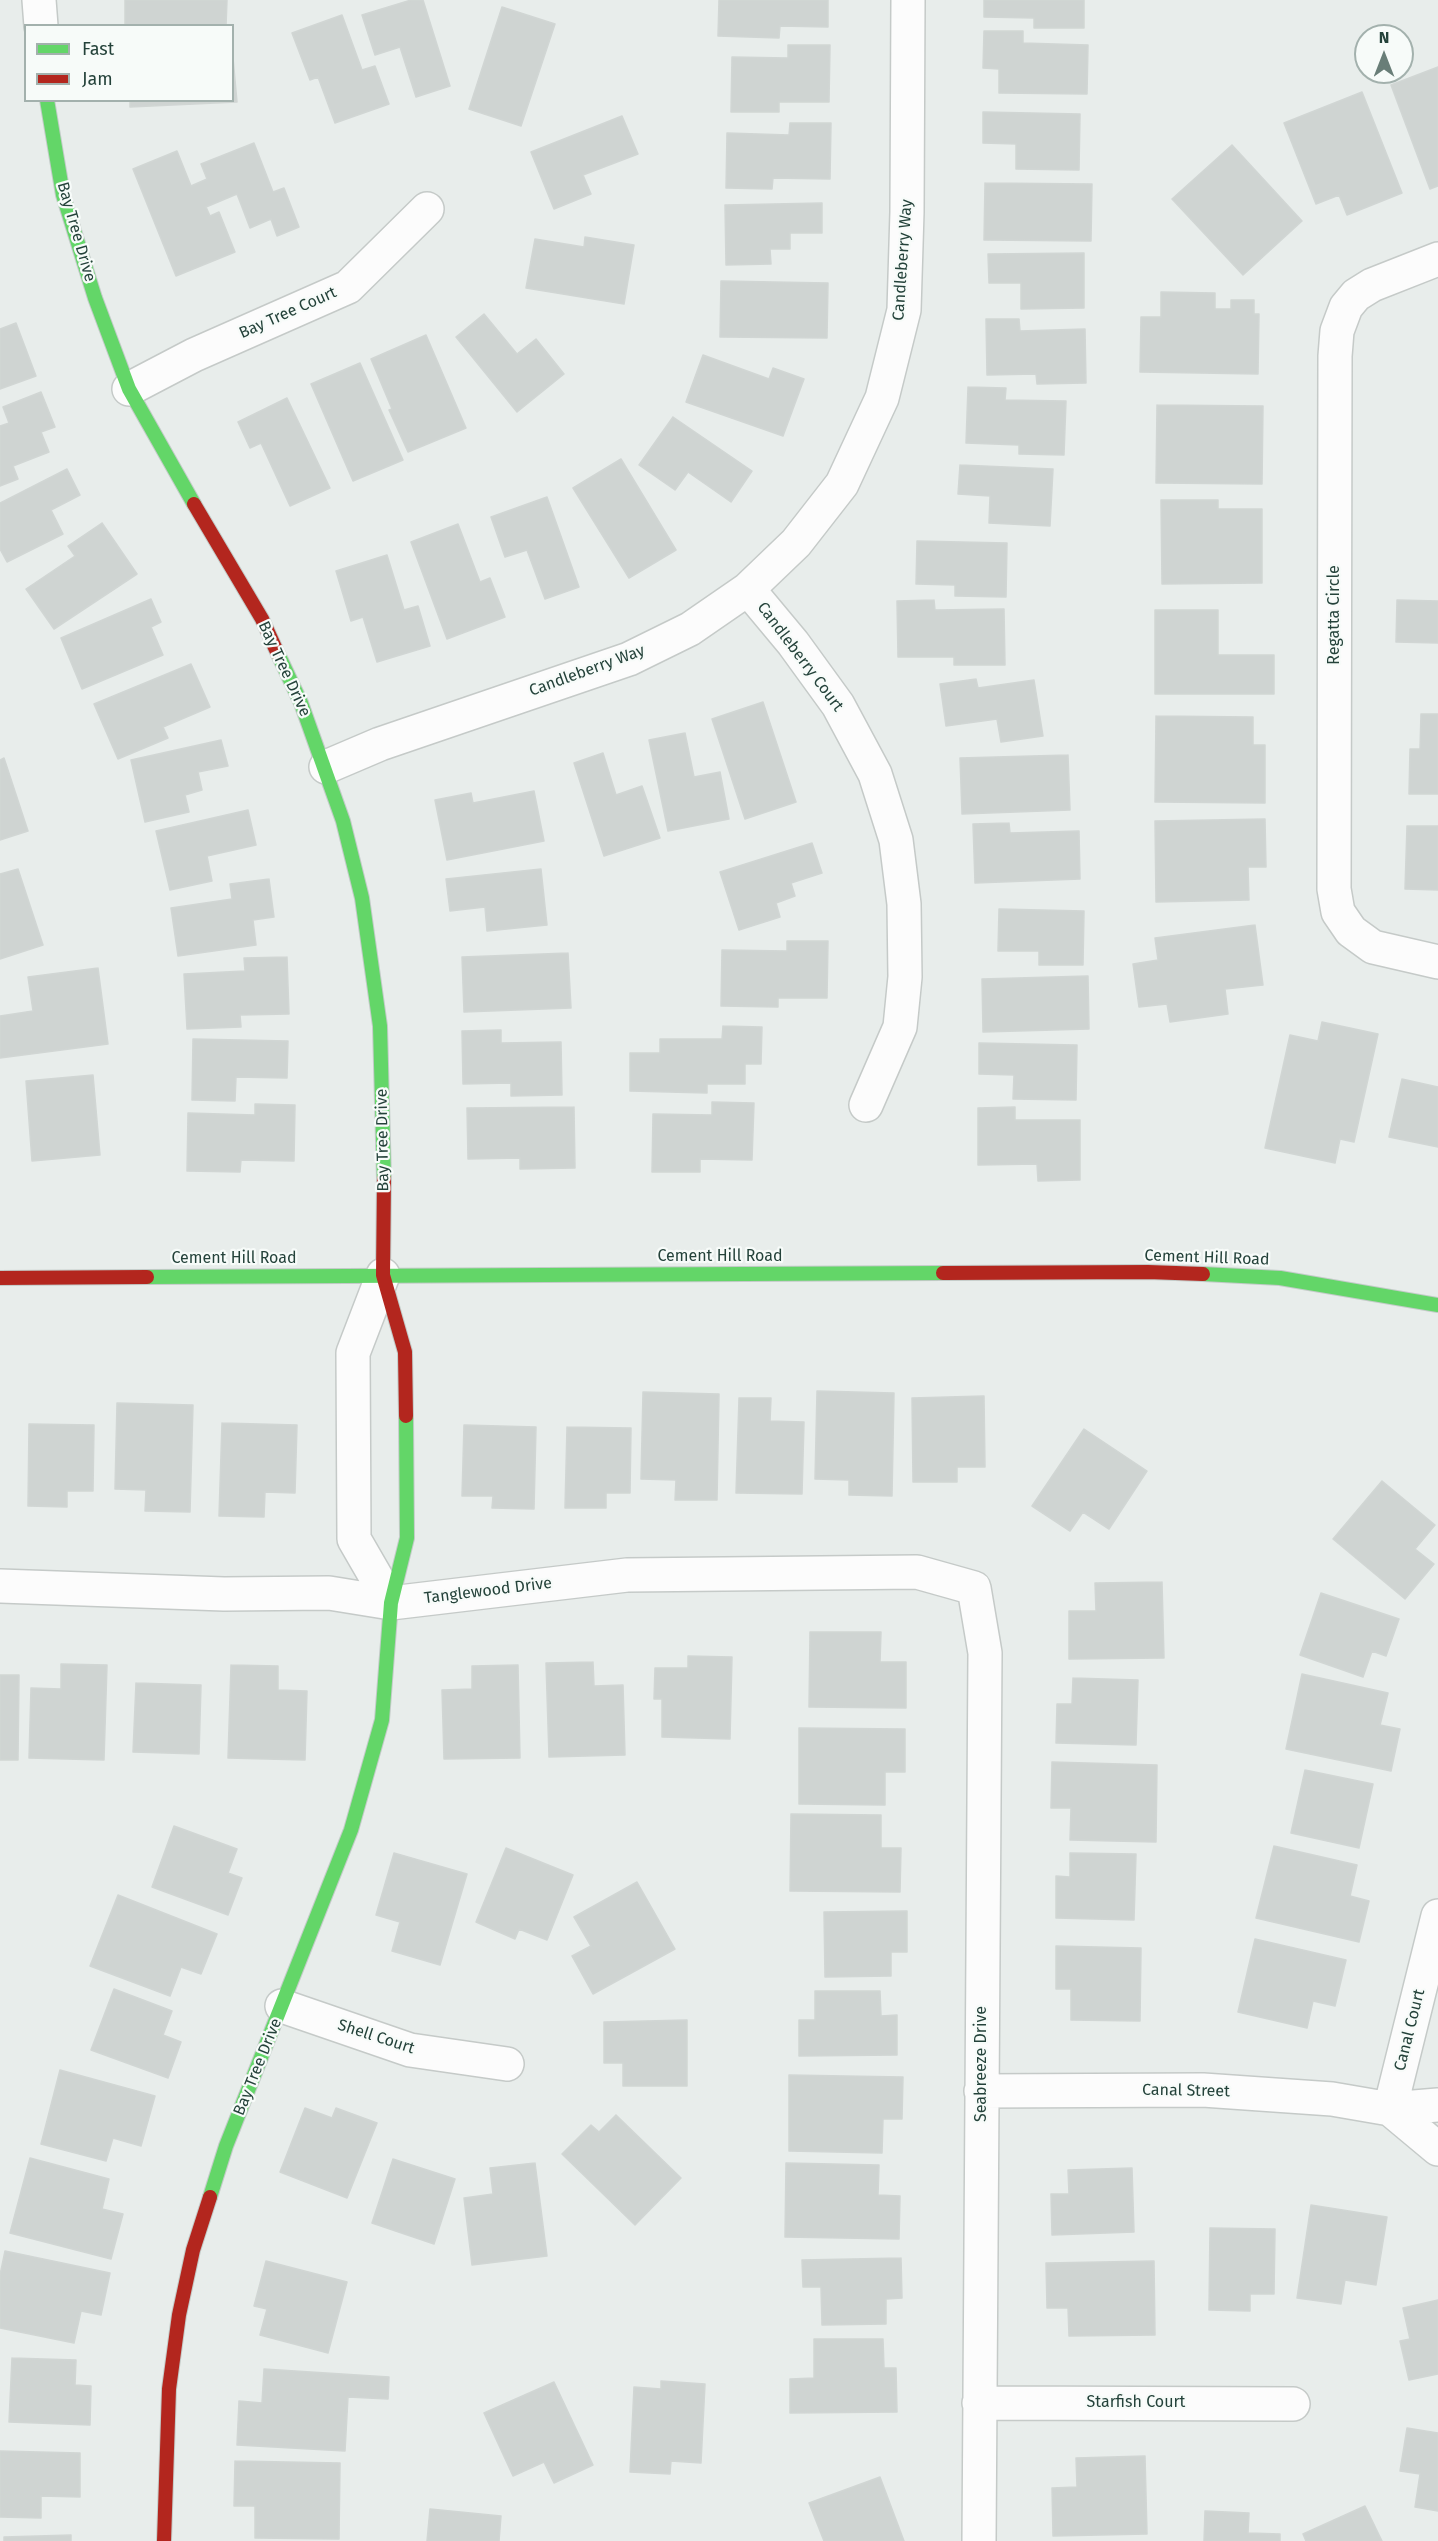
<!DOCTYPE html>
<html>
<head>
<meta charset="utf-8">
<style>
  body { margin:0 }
  #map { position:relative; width:1438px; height:2541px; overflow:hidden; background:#e8edeb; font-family:"Fira Sans",sans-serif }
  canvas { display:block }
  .legend { position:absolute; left:24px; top:24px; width:210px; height:78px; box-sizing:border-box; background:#f7fbf9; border:2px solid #a3b1ad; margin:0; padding:8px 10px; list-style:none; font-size:18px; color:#24423a }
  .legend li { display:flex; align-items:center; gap:12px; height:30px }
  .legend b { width:30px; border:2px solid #a3b1ad }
  .north { position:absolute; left:1354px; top:24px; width:60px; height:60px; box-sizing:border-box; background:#f7fbf9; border:2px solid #a3b1ad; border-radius:50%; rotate:0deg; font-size:16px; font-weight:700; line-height:24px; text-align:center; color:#24423a }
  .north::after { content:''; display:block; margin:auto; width:21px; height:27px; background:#697e78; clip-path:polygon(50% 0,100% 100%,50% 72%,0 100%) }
</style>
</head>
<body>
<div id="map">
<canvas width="1438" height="2541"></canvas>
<ul class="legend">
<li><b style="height:8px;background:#63d668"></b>Fast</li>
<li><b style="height:8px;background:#b3261e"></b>Jam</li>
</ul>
<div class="north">N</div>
</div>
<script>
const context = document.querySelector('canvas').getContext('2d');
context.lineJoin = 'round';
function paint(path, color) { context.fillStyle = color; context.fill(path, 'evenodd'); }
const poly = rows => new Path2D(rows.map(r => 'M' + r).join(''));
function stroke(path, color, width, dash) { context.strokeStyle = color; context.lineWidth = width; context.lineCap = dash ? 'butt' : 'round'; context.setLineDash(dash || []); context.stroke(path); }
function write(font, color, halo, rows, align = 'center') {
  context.font = font + ' "Fira Sans",sans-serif'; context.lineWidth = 4.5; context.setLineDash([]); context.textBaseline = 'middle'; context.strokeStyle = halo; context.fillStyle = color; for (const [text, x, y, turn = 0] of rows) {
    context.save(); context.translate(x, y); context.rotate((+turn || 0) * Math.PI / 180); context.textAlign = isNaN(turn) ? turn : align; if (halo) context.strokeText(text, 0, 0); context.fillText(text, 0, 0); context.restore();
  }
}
const building = poly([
  [125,0,227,0,226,26,125,26,125,0],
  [411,0,423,0,450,86,416,97,400,47,375,55,362,15,411,0],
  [719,0,828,0,828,27,780,26,779,38,718,36,719,0],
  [984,0,1084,0,1084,28,1034,28,1034,18,984,17,984,0],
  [502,7,555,24,521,126,469,109,502,7],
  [342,15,362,70,375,66,389,104,335,123,318,77,310,80,292,33,342,15],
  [984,31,1023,31,1023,43,1088,45,1087,94,999,93,999,69,983,68,984,31],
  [788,45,830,45,829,102,779,102,779,112,731,112,732,57,788,58,788,45],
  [232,47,237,102,130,107,130,100,232,100,232,47],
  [1438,67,1438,186,1430,189,1391,85,1438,67],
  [1362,92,1402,193,1347,215,1339,195,1316,204,1284,123,1362,92],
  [983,112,1080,114,1079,170,1016,169,1016,144,983,143,983,112],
  [622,116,638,154,583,175,591,194,554,209,531,152,622,116],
  [790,123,831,123,830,179,773,178,772,189,726,188,727,133,789,135,790,123],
  [254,143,273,192,284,188,299,227,277,236,271,219,250,228,237,194,206,207,210,216,219,212,235,252,176,276,133,169,177,151,191,186,207,179,201,164,254,143],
  [1232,145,1302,221,1243,275,1172,199,1232,145],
  [985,183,1092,184,1091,241,984,240,985,183],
  [822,203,822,233,790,233,790,249,770,249,771,264,726,265,725,205,822,203],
  [585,237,634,245,624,304,526,288,535,239,584,247,585,237],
  [1084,253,1084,308,1021,309,1021,283,989,283,988,254,1084,253],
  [721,281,828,283,827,338,720,337,721,281],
  [1161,292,1215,293,1215,309,1231,309,1231,300,1254,300,1254,314,1259,314,1258,374,1140,372,1141,317,1161,317,1161,292],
  [484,314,517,354,536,339,564,374,517,412,456,337,484,314],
  [986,319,1019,319,1020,331,1085,329,1086,383,1037,384,1036,374,987,375,986,319],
  [16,323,36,376,0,389,0,329,16,323],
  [426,335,466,428,408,452,389,410,392,409,371,359,426,335],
  [703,355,769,379,773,368,804,379,783,436,686,402,703,355],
  [360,363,403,460,353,481,311,384,360,363],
  [968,387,1006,388,1005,400,1066,401,1064,455,1019,454,1019,445,966,443,968,387],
  [41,392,55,427,41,432,49,452,13,466,18,479,0,486,0,426,9,423,3,407,41,392],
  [287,398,330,488,290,506,261,443,250,448,238,422,287,398],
  [1157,405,1263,406,1262,484,1156,483,1157,405],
  [673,417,752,471,731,502,688,472,675,490,639,465,673,417],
  [621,459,676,550,629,578,573,488,621,459],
  [960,465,1053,469,1050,526,989,523,990,496,958,494,960,465],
  [67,469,80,495,51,510,63,534,7,562,0,549,0,503,67,469],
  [547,497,579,587,545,599,527,550,505,557,491,517,547,497],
  [1161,500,1218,500,1218,509,1262,509,1262,583,1162,584,1161,500],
  [102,523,137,574,54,629,26,589,75,556,68,546,102,523],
  [458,524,480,582,490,578,505,617,447,639,411,542,458,524],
  [917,541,1007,543,1006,597,955,596,955,585,916,584,917,541],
  [387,555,404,610,418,606,430,646,377,662,363,617,351,621,336,571,387,555],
  [151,599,161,622,151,627,163,655,82,689,61,638,151,599],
  [934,600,935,610,1004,609,1005,665,954,665,954,657,898,657,897,601,934,600],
  [1397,600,1438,601,1438,643,1396,642,1397,600],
  [1155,610,1218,610,1218,655,1274,655,1274,694,1155,694,1155,610],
  [191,664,210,707,163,727,168,738,118,759,94,704,191,664],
  [976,679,978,688,1034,680,1043,736,1001,742,997,719,946,726,940,684,976,679],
  [763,702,796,802,745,819,712,719,763,702],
  [1421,714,1438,714,1438,794,1409,794,1410,749,1420,749,1421,714],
  [1156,716,1253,717,1253,745,1265,745,1265,803,1155,802,1156,716],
  [685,733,694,777,720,772,729,819,668,831,649,740,685,733],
  [221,740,228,766,198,772,202,790,185,795,189,812,145,822,131,760,221,740],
  [603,753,616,795,642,786,660,838,604,856,574,763,603,753],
  [1068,755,1070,810,962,814,960,758,1068,755],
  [4,758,28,831,0,840,0,760,4,758],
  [534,791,544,841,447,860,435,800,471,793,473,803,534,791],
  [248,810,256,845,207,856,212,881,170,890,156,831,248,810],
  [1265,819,1266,867,1248,867,1249,900,1156,902,1155,821,1265,819],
  [1009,823,1010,833,1079,831,1080,879,975,883,973,824,1009,823],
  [1407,826,1438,826,1438,890,1405,889,1407,826],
  [812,843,822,873,791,883,795,896,776,903,780,917,739,930,720,872,812,843],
  [18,869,43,945,0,959,0,874,18,869],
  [541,869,547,925,487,931,485,907,450,911,446,879,541,869],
  [269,879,274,917,253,920,256,945,178,956,171,908,232,899,230,884,269,879],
  [999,909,1084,911,1083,965,1039,965,1039,951,998,951,999,909],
  [1255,925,1263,985,1225,989,1228,1014,1170,1022,1167,1004,1139,1007,1133,964,1158,960,1155,938,1255,925],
  [787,941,828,941,827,998,778,998,778,1007,721,1006,722,950,787,951,787,941],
  [568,953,571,1008,464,1012,462,957,568,953],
  [287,957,289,1014,240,1015,241,1027,187,1029,184,974,245,971,244,958,287,957],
  [98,968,108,1044,0,1058,0,1016,33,1011,28,977,98,968],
  [1088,976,1089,1029,983,1032,982,979,1088,976],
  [1322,1022,1378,1034,1354,1142,1340,1139,1335,1163,1265,1148,1290,1035,1318,1041,1322,1022],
  [723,1026,762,1027,761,1064,745,1064,745,1084,707,1084,707,1093,630,1091,630,1053,660,1053,660,1039,722,1039,723,1026],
  [501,1030,501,1043,561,1042,562,1095,511,1096,511,1083,463,1084,462,1031,501,1030],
  [193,1039,288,1041,287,1078,236,1077,235,1101,192,1100,193,1039],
  [979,1043,1077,1045,1076,1100,1013,1099,1014,1075,979,1074,979,1043],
  [93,1075,100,1155,32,1161,26,1081,93,1075],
  [1402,1079,1438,1087,1438,1147,1389,1137,1402,1079],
  [712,1102,754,1103,752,1160,700,1159,700,1172,652,1172,653,1114,712,1115,712,1102],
  [255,1104,295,1105,294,1161,241,1160,240,1172,187,1171,188,1113,255,1115,255,1104],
  [574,1107,575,1168,520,1169,520,1158,468,1159,467,1108,574,1107],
  [1015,1107,1015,1120,1080,1120,1080,1180,1038,1181,1037,1164,978,1165,978,1108,1015,1107],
  [817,1391,894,1393,892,1496,849,1495,849,1480,815,1479,817,1391],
  [643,1392,719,1394,717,1500,675,1500,676,1480,641,1479,643,1392],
  [984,1396,985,1467,957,1467,957,1482,913,1482,912,1398,984,1396],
  [739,1398,771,1398,770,1421,804,1422,802,1494,736,1493,739,1398],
  [117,1403,193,1405,190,1512,145,1511,146,1490,115,1489,117,1403],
  [222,1423,297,1425,295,1493,265,1492,264,1517,219,1516,222,1423],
  [29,1424,94,1425,93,1491,67,1491,67,1507,28,1506,29,1424],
  [464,1425,536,1427,534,1509,492,1508,493,1496,462,1496,464,1425],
  [567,1427,631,1428,630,1493,606,1493,606,1508,565,1508,567,1427],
  [1084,1429,1147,1471,1109,1529,1083,1512,1070,1531,1032,1506,1084,1429],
  [1382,1481,1435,1525,1415,1549,1434,1564,1405,1599,1333,1539,1382,1481],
  [1162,1582,1164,1658,1069,1659,1069,1611,1096,1611,1095,1583,1162,1582],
  [1321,1593,1399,1619,1386,1656,1372,1651,1363,1677,1300,1655,1321,1593],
  [810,1632,881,1632,880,1662,906,1662,906,1708,809,1707,810,1632],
  [688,1656,732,1657,730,1739,662,1737,662,1699,654,1699,655,1668,688,1668,688,1656],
  [593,1662,594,1686,623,1685,625,1755,549,1757,546,1663,593,1662],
  [61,1664,107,1665,104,1760,29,1758,31,1688,61,1689,61,1664],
  [231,1665,278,1666,278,1690,307,1691,305,1760,228,1758,231,1665],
  [518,1665,520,1758,444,1759,442,1690,472,1689,472,1666,518,1665],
  [1302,1674,1388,1693,1380,1725,1400,1729,1391,1771,1286,1749,1302,1674],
  [0,1675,19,1675,18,1760,0,1760,0,1675],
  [1073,1678,1138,1680,1136,1745,1056,1743,1057,1704,1072,1704,1073,1678],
  [136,1683,201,1685,199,1754,133,1752,136,1683],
  [799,1728,905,1729,905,1772,885,1772,885,1805,799,1804,799,1728],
  [1052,1762,1157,1765,1156,1842,1070,1840,1071,1808,1051,1808,1052,1762],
  [1305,1770,1373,1784,1359,1848,1291,1833,1305,1770],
  [791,1814,881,1815,881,1848,901,1848,900,1892,790,1891,791,1814],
  [174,1826,237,1849,228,1873,242,1878,228,1915,152,1887,174,1826],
  [1274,1846,1357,1865,1350,1896,1369,1901,1359,1942,1256,1918,1274,1846],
  [506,1848,573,1875,547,1940,519,1929,515,1939,476,1922,506,1848],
  [394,1853,467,1874,440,1965,392,1951,400,1922,376,1915,394,1853],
  [1070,1853,1136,1854,1134,1920,1056,1918,1056,1876,1070,1877,1070,1853],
  [637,1882,675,1949,593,1994,572,1956,591,1946,574,1917,637,1882],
  [118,1895,217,1934,201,1974,181,1967,170,1996,90,1966,118,1895],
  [907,1911,907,1952,891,1952,891,1976,825,1977,824,1912,907,1911],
  [1255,1939,1346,1960,1335,2006,1313,2001,1307,2028,1238,2012,1255,1939],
  [1056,1946,1141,1948,1140,2021,1071,2020,1071,1989,1056,1989,1056,1946],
  [114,1989,172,2011,163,2035,181,2042,168,2078,91,2050,114,1989],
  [815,1991,880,1991,881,2016,897,2015,897,2055,799,2056,799,2020,815,2020,815,1991],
  [687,2020,687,2086,623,2086,623,2063,604,2063,604,2022,687,2020],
  [60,2070,155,2096,141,2146,113,2138,106,2161,41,2144,60,2070],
  [789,2075,903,2077,902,2119,883,2119,882,2153,789,2151,789,2075],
  [305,2108,332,2118,336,2108,377,2123,347,2198,280,2172,305,2108],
  [616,2115,681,2178,635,2225,562,2154,591,2125,599,2132,616,2115],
  [30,2158,109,2179,102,2209,123,2214,111,2259,10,2233,30,2158],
  [393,2159,455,2179,434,2244,372,2223,393,2159],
  [535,2163,547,2256,472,2265,464,2198,493,2194,490,2168,535,2163],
  [786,2163,879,2165,878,2195,900,2196,899,2239,785,2237,786,2163],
  [1132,2168,1134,2232,1052,2235,1051,2194,1069,2194,1068,2170,1132,2168],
  [1311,2205,1387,2217,1376,2285,1345,2280,1341,2304,1297,2298,1311,2205],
  [1210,2228,1275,2229,1274,2294,1250,2294,1250,2311,1209,2310,1210,2228],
  [5,2251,110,2273,101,2315,81,2311,74,2343,0,2328,0,2275,5,2251],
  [901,2258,902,2298,886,2299,886,2324,822,2325,821,2287,803,2287,802,2260,901,2258],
  [266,2261,347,2282,328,2353,260,2335,267,2309,254,2306,266,2261],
  [1154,2261,1155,2335,1069,2336,1068,2308,1047,2308,1046,2263,1154,2261],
  [1438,2300,1438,2374,1409,2380,1400,2341,1410,2339,1403,2308,1438,2300],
  [814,2339,883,2339,884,2368,896,2368,897,2412,790,2413,790,2379,814,2378,814,2339],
  [12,2358,76,2360,75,2385,91,2386,90,2425,9,2422,12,2358],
  [264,2369,389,2377,388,2399,348,2397,345,2451,237,2445,239,2401,262,2403,264,2369],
  [661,2381,705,2384,701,2463,671,2461,670,2474,630,2472,634,2387,661,2389,661,2381],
  [554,2382,593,2465,554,2483,544,2462,513,2476,484,2413,554,2382],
  [1407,2428,1438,2433,1438,2511,1415,2507,1420,2474,1400,2471,1407,2428],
  [0,2451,80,2453,80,2497,41,2496,41,2518,0,2517,0,2451],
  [1145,2456,1147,2534,1053,2536,1052,2488,1077,2487,1076,2458,1145,2456],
  [235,2461,340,2463,339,2539,255,2538,255,2506,234,2506,235,2461],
  [880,2477,904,2541,824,2541,809,2503,880,2477],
  [1365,2506,1382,2541,1306,2541,1303,2534,1365,2506],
  [430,2509,501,2516,499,2541,427,2541,430,2509],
  [1205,2511,1249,2513,1248,2533,1280,2534,1280,2541,1204,2541,1205,2511],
  [71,2535,71,2541,4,2541,4,2537,71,2535]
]);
const street = poly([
  [39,0,41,26],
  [1438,259,1372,285,1356,295,1346,307,1337,331,1335,356,1334,889,1338,912,1351,931,1373,947,1438,962],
  [129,389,194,355,348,287,427,209],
  [748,589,793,643,838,705,875,774,896,840,904,904,905,977,900,1027,866,1105],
  [326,767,380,744,629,659,690,629,748,589,796,543,842,484,882,398,904,310,907,212,908,0],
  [383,1275,353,1353,354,1539,391,1603],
  [0,1586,224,1594,329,1593,391,1603,627,1575,917,1572,974,1588,985,1653,979,2541],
  [282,2006,410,2050,507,2064],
  [981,2091,1203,2090,1332,2099,1390,2109,1438,2105],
  [1390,2109,1438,1916],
  [1390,2109,1438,2149],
  [979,2403,1293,2404]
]);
const fast = poly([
  [47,100,63,195,95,298,129,389,194,504],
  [278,654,301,703,343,821,362,898,380,1026,384,1179],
  [1203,1274,1280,1278,1438,1305],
  [147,1277,943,1273],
  [210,2197,226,2146,351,1830,382,1720,391,1603,407,1538,406,1416]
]);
const jam = poly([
  [194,504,262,619,278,654],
  [384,1179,383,1275,405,1352,406,1416],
  [943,1273,1148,1272,1203,1274],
  [0,1278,147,1277],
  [164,2541,169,2389,179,2315,193,2250,210,2197]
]);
const streetNames = [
  ["Bay Tree Drive",76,232,74],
  ["Candleberry Way",903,260,-86],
  ["Bay Tree Court",288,313,-24],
  ["Regatta Circle",1335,615,-90],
  ["Candleberry Court",800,657,53],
  ["Bay Tree Drive",284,669,65],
  ["Candleberry Way",587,671,-20],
  ["Bay Tree Drive",383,1140,-91],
  ["Cement Hill Road",720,1257],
  ["Cement Hill Road",1207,1258,2],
  ["Cement Hill Road",234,1259],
  ["Tanglewood Drive",488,1591,-7],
  ["Canal Court",1410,2030,-76],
  ["Shell Court",376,2037,18],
  ["Seabreeze Drive",982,2064,-90],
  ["Bay Tree Drive",258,2067,-68],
  ["Canal Street",1186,2091,1],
  ["Starfish Court",1136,2403]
];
paint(building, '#cfd4d2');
stroke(building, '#d1d6d4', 1.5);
stroke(street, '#c5cac8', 36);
stroke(fast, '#c3cbc8', 16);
stroke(jam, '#c3cbc8', 16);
stroke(street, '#fcfcfc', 33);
stroke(fast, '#63d668', 14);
stroke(jam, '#b3261e', 14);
write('16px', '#24423a', '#f7fbf9', streetNames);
</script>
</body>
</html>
